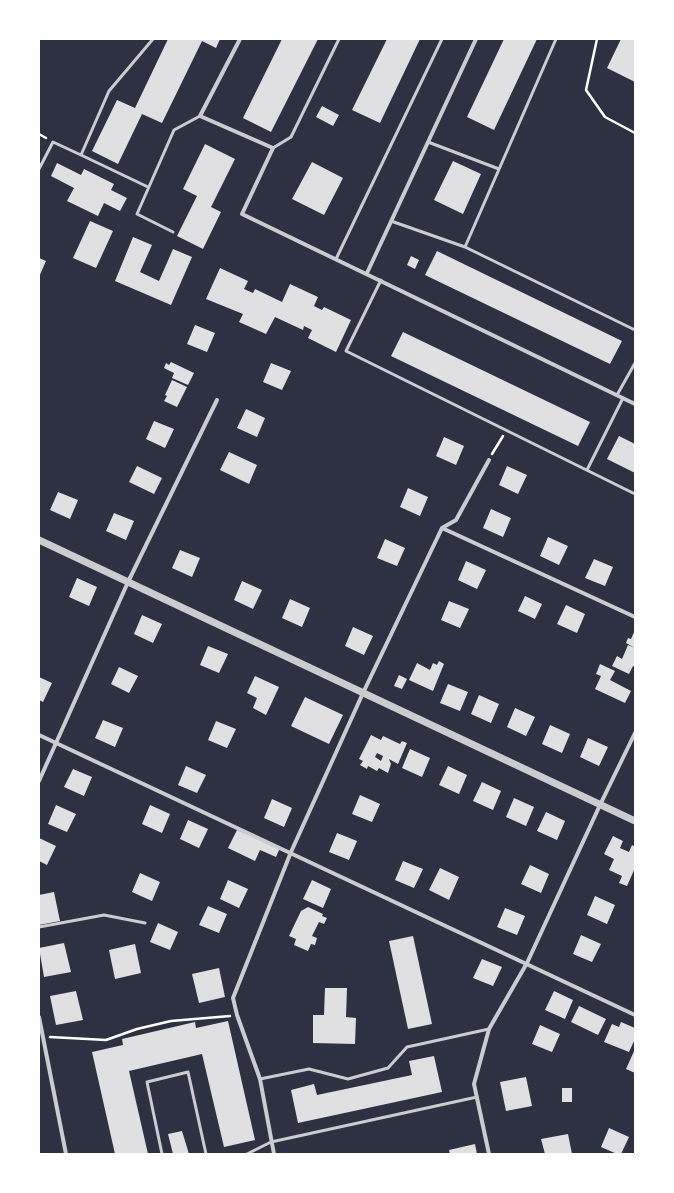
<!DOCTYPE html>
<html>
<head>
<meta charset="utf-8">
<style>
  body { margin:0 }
  #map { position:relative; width:674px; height:1193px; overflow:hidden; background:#2d3142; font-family:Ubuntu,sans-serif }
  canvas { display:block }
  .frame { position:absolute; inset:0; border:40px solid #fff; pointer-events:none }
</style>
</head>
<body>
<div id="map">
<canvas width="674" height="1193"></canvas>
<div class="frame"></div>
</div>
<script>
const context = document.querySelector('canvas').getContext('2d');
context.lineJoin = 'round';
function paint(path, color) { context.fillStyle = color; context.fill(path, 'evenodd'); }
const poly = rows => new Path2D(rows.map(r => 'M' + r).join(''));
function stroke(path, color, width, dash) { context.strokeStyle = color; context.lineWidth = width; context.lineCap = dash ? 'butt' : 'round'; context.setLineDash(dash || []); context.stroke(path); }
const building = poly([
  [168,39,220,39,216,48,202,41,162,123,142,114,118,164,92,151,117,100,135,108],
  [282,39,318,39,271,132,243,118],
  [387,39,420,39,380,123,352,110],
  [504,39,537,39,494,130,467,117],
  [621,39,635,39,635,82,607,68],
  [322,106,339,115,333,126,316,117],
  [205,144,235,159,211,207,221,212,203,249,177,236,197,196,183,189],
  [453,161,481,174,463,214,434,200],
  [312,162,343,178,324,215,292,199],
  [57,163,81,175,84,169,114,184,111,190,127,198,120,211,104,203,98,216,67,201,74,188,51,176],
  [90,221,113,231,96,268,73,258],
  [133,237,152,245,140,272,159,281,173,249,192,257,171,305,115,281],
  [437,251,622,341,610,364,425,275],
  [411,256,419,260,415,269,407,265],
  [39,258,46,261,39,277],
  [220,268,248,281,244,289,253,293,255,289,282,302,290,284,318,297,314,306,322,310,324,307,351,320,336,352,308,338,312,330,304,326,303,330,275,317,266,334,239,322,243,314,206,299],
  [195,325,215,333,207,352,187,344],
  [403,332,590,422,578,446,391,356],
  [171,362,194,373,188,385,172,378,174,373,164,368,166,363,169,365],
  [271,363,291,371,282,390,263,382],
  [172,380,187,387,177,407,164,401,167,396,165,395],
  [246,409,265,418,257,437,237,428],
  [154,421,174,429,165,448,146,439],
  [619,436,635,444,635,473,607,459],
  [444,437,464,446,456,465,436,456],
  [229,452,257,465,249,484,220,470],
  [137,466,162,478,154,494,129,482],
  [507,466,527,475,518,494,499,485],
  [408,488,428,497,420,516,400,507],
  [58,492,78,500,70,519,50,510],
  [491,509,511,518,503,537,483,528],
  [114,513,134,521,126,540,106,531],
  [548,537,568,546,559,565,540,556],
  [385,539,405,548,397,566,377,558],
  [180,550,200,558,192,577,172,568],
  [594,559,613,567,605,586,585,578],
  [466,561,486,570,477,589,458,580],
  [77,578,97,587,89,606,69,597],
  [242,581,262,590,253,609,234,600],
  [525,596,542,604,535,619,518,611],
  [290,599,310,608,302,627,282,618],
  [449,601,469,609,460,628,441,620],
  [566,605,585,614,577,633,557,624],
  [142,615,162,624,153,643,134,634],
  [353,627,373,636,364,655,345,646],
  [635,630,635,648,626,643,628,638,631,639],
  [628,645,635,648,635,667,633,666,629,674,612,666,617,656,622,659],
  [208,646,228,654,219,673,200,665],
  [439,661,444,664,433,691,409,680,417,663,430,670,433,663,437,665],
  [600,664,615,671,610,680,631,691,625,703,595,689,601,676,596,674],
  [119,667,138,676,129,693,111,684],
  [399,675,407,679,402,689,394,686],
  [255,676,279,687,266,715,253,708,257,698,247,693],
  [39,677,52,683,43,702,39,700],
  [448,684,468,692,460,711,440,703],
  [479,695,499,704,491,723,471,714],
  [305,697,343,715,329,744,291,726],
  [515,708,535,717,526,736,507,727],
  [103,720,123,728,115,747,95,738],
  [216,721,236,729,227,748,208,740],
  [550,725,570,734,562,753,542,744],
  [371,735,381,740,383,736,400,744,402,741,407,743,398,764,389,759,391,764,388,773,379,768,377,771,368,766,367,769,360,765,363,761,359,759],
  [377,753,383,756,381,761,375,757],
  [588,738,608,747,599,766,580,757],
  [410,749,430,758,422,777,402,768],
  [186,766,206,775,197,793,178,785],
  [448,766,467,775,459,794,439,785],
  [73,769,92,777,84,796,64,787],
  [482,782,501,791,493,810,473,801],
  [360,795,380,804,372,822,352,814],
  [514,798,534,807,526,826,506,817],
  [272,799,292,808,284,827,264,818],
  [56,805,76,814,67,832,48,824],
  [150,805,170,814,162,833,142,824],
  [546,812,565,821,557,840,537,831],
  [188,820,208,829,199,848,180,839],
  [237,830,280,848,276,857,260,850,255,861,228,848],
  [337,833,357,841,349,860,329,852],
  [613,836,623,841,620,848,629,852,632,845,635,847,635,868,627,886,619,883,622,876,609,870,614,859,604,854],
  [39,838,56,846,47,865,39,861],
  [403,861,423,869,414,888,395,880],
  [530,865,549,874,541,893,521,884],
  [440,868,459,877,449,900,429,890],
  [140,873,160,882,152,901,132,892],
  [228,880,248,889,239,908,220,899],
  [312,880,331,889,323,908,303,899],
  [54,892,60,921,39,925,39,895],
  [595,896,615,905,607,924,587,915],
  [208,906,227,914,219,933,199,925],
  [308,907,323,914,322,916,327,918,324,924,319,922,312,936,317,938,315,945,311,944,308,951,294,945,296,939,289,936,301,911],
  [505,908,525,916,517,935,497,927],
  [158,923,178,932,170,950,150,942],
  [581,935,601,944,592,962,573,954],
  [413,936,432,1024,408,1029,389,941],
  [64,943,71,972,44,977,39,948],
  [135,944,141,973,115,979,109,950],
  [482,959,502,967,493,986,473,978],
  [219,968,225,997,199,1003,192,974],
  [325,988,347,988,346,1017,356,1018,355,1044,313,1043,313,1015,324,1015],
  [76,991,83,1020,56,1025,50,996],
  [554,991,573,1000,565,1019,545,1010],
  [579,1006,606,1019,598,1035,571,1022],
  [228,1021,255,1140,224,1147,202,1054,129,1071,148,1154,115,1154,92,1052,123,1045,122,1039,195,1022,196,1028],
  [621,1022,635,1028,635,1039,629,1052,604,1042,612,1024,619,1027],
  [540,1025,560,1034,552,1052,532,1044],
  [635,1049,635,1073,626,1069],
  [434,1056,442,1092,298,1123,291,1090,314,1084,317,1095,412,1075,409,1061],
  [526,1077,532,1106,506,1111,500,1082],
  [562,1088,572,1088,572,1102,562,1102],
  [609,1128,629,1137,621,1154,617,1154,601,1147],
  [182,1131,189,1154,173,1154,168,1134],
  [568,1134,572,1154,545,1154,541,1139],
  [475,1144,477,1154,450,1154,449,1150]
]);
const path = poly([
  [597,39,586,90,605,117,635,133],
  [39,134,46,138],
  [492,454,503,436],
  [50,1037,106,1040,137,1029,171,1021,230,1016]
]);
const service = poly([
  [428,142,499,169],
  [273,148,291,137,339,39],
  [81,155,148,187],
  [39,169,53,142,81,155,109,91,153,39],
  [391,221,465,247,556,39],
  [173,232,137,214,174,130,200,116],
  [465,247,635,330],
  [336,259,442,39],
  [381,280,346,351,635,494],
  [617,395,635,363],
  [587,470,623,398],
  [39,927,104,915,145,923],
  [260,1079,309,1069,348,1079,388,1068,407,1047,489,1029],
  [162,1154,147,1082,188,1072,206,1154],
  [247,1154,271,1142,477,1097]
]);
const minor = poly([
  [240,39,200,116,273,148,242,214,635,404],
  [367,273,476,39],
  [442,528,635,617],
  [39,735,635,1015],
  [39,781,128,582,217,400],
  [39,1017,66,1154],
  [274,1154,260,1079,237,1015,233,998,291,852,363,693,442,528,456,520,489,460],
  [489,1154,474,1084,489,1029,527,963,600,805,635,733]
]);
const tertiary = poly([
  [39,540,635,821]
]);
paint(building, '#e0e0e3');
stroke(path, '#fff', 2.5);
stroke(service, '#caccd0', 3);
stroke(minor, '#caccd0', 4);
stroke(tertiary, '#caccd0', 7);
</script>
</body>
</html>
